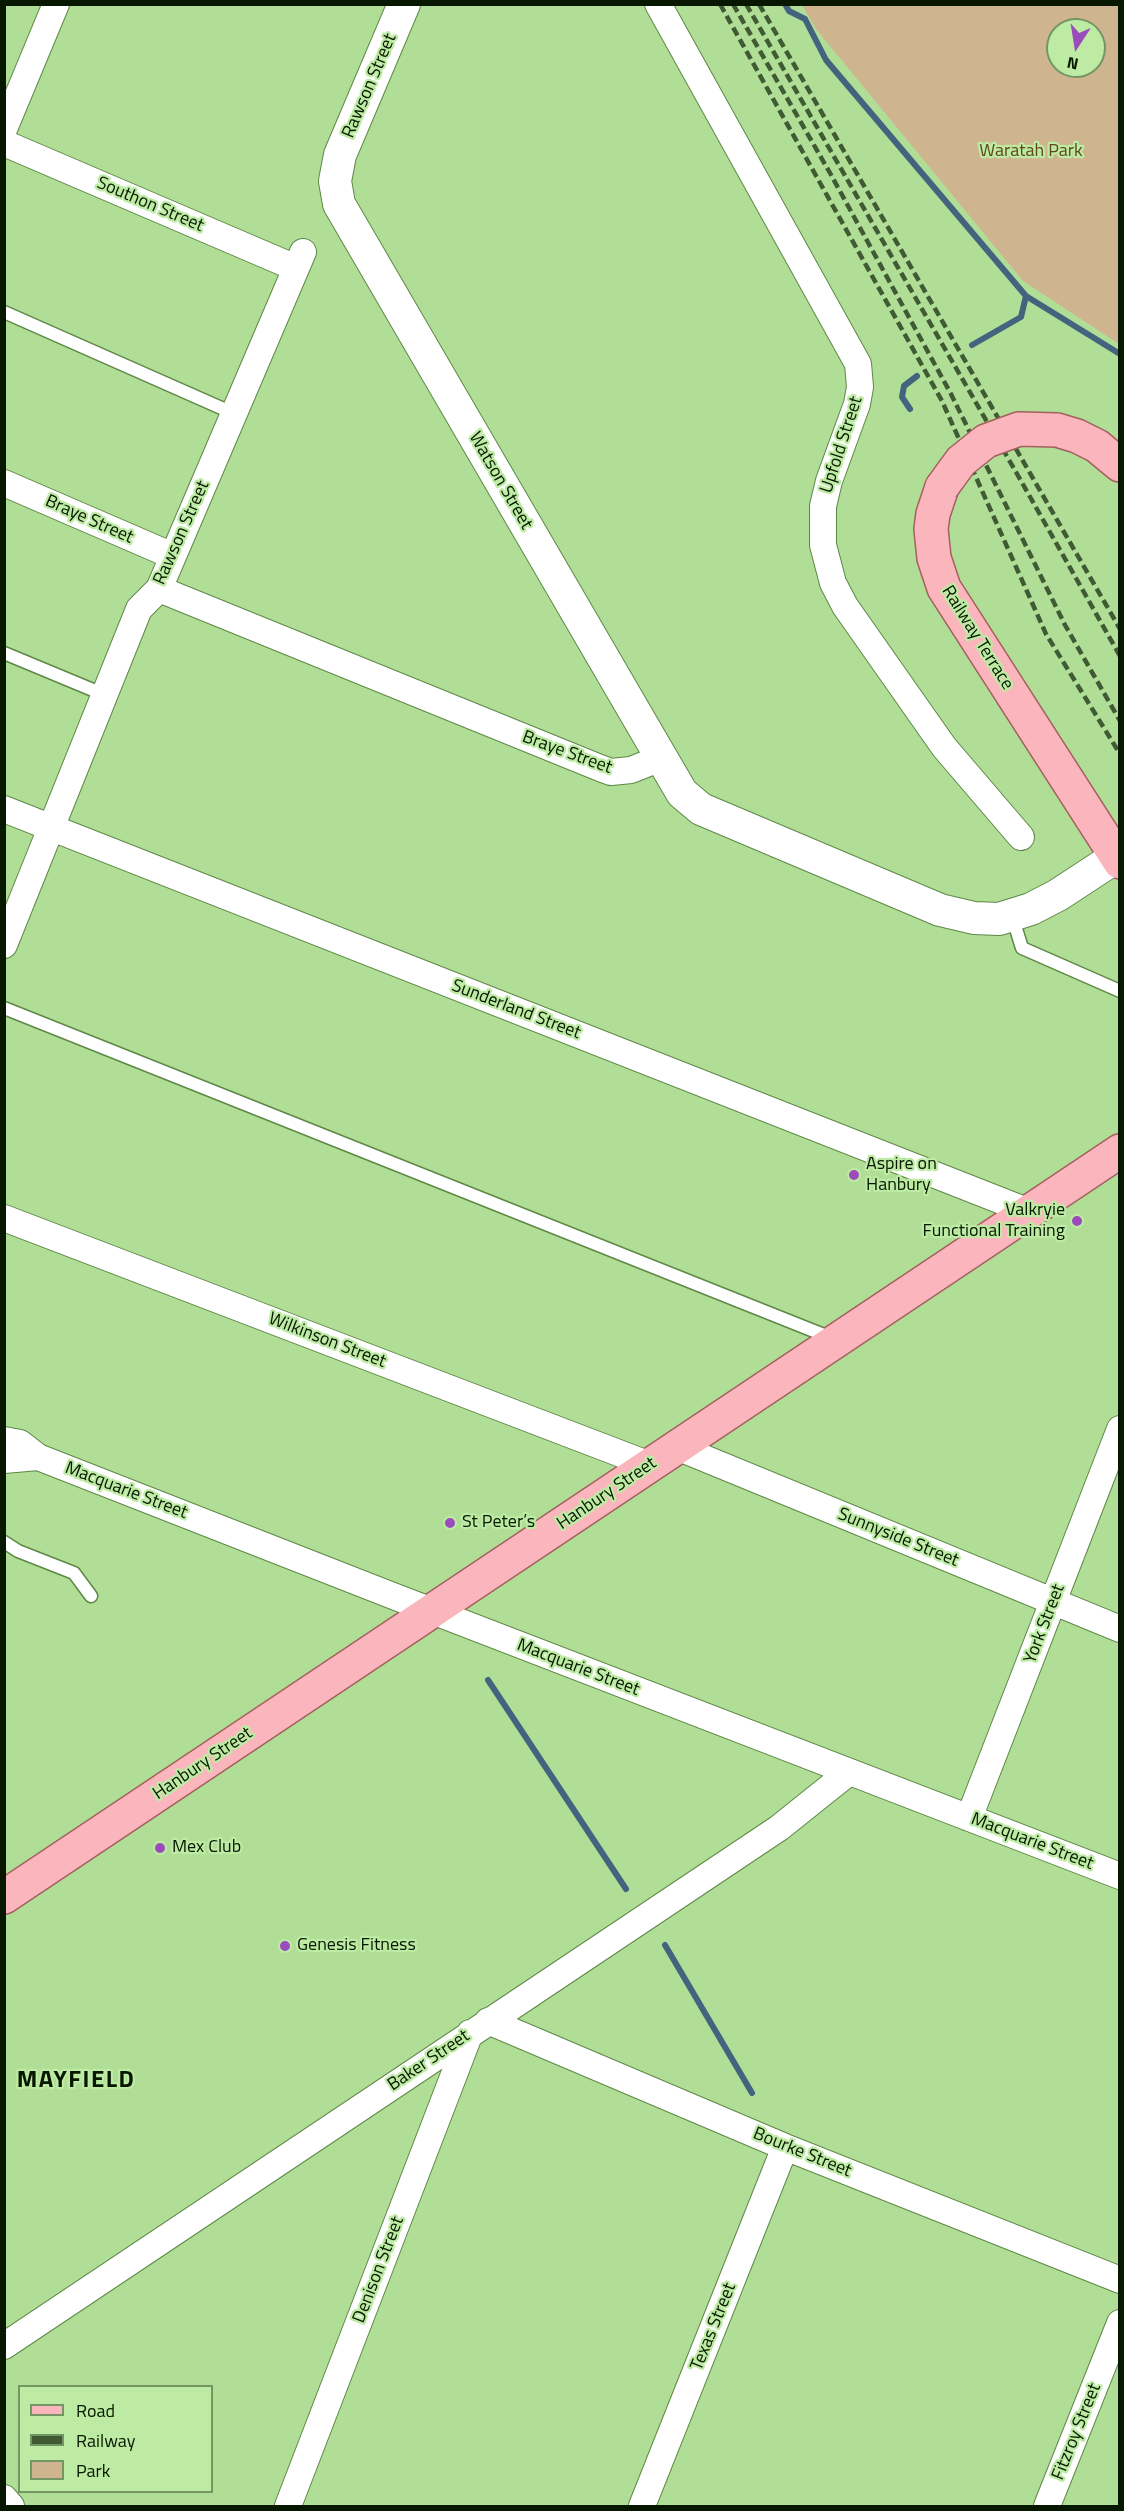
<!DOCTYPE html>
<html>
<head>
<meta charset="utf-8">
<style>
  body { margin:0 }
  #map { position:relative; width:1124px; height:2511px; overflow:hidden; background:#b0de97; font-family:"Titillium Web",sans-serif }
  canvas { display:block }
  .frame { position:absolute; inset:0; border:6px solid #071700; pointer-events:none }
  .legend { position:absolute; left:18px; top:2385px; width:195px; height:108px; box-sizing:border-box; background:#bdeba4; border:2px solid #749662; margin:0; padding:8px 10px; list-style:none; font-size:18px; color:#071700 }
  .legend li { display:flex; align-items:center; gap:12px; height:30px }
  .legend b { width:30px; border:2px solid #749662 }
  .north { position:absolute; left:1046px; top:18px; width:60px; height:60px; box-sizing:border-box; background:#bdeba4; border:2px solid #749662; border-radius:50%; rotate:192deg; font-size:16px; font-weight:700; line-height:24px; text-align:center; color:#071700 }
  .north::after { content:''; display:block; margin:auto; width:21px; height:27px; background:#9b4cbc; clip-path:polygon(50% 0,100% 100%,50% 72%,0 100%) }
</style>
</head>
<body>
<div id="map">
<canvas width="1124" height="2511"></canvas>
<div class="frame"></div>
<ul class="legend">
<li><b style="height:8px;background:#fbb6bd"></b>Road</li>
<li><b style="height:8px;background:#405a33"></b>Railway</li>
<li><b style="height:16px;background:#cfb490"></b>Park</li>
</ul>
<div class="north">N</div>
</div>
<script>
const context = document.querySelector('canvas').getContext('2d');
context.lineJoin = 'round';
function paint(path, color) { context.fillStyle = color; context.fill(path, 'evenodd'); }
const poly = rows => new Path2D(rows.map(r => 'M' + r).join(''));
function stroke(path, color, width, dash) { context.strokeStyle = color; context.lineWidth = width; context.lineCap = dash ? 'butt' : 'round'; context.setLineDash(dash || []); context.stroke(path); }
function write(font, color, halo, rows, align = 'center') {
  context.font = font + ' "Titillium Web",sans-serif'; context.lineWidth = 4.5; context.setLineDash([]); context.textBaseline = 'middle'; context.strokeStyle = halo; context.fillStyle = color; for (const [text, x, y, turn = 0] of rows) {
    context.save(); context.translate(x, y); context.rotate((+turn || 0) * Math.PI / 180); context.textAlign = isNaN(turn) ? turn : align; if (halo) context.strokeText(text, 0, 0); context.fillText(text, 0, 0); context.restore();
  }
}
const green = poly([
  [802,5,1119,5,1119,344,1023,281,816,29],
  [1058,30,1094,30,1094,66,1058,66]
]);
const stream = poly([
  [785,4,789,11,805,19,826,60,1026,296,1120,354],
  [972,345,1021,317,1026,296],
  [910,409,902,397,904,386,917,376],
  [488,1680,626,1889],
  [665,1945,752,2093]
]);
const service = poly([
  [4,312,235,414],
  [4,653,105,695],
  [1012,916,1022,948,1120,991],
  [4,1008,834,1339],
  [4,1542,18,1551,74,1573,91,1596]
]);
const minor = poly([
  [658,4,858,364,860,387,857,404,829,481,823,506,823,545,833,583,845,606,944,747,1021,837],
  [4,129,56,4],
  [4,143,296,268],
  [4,483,173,556],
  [159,589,600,768,611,772,631,770,661,758],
  [4,809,1027,1211],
  [4,945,139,609,159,589,303,252],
  [4,1218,650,1465],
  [4,1440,20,1443,38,1457,388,1594,1120,1876],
  [677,1447,1120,1629],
  [4,1460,38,1457],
  [969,1818,1120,1429],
  [488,2021,785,2147,1120,2280],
  [4,2346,779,1828,849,1772],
  [4,2498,11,2506],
  [288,2506,470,2033],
  [642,2506,785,2147],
  [1047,2506,1120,2323]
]);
const tertiary = poly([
  [404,4,340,155,335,181,339,204,682,793,701,809,940,910,974,918,999,919,1031,909,1058,895,1116,857]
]);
const primary = poly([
  [1057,430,1077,436,1097,446,1120,465],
  [942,487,933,514,931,529,934,558,944,588,1120,862],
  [4,1897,1120,1151]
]);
const rail = poly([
  [720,4,942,401,1046,634,1120,754],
  [733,4,830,173,951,394,1065,625,1120,721],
  [746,4,1016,472,1120,656],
  [759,4,1120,629]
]);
const primaryBridge = poly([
  [942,487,961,461,986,441,1019,429,1057,430]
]);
const markers = [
  [854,1175,6,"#9b4cbc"],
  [1077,1221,6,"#9b4cbc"],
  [450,1523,6,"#9b4cbc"],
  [160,1848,6,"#9b4cbc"],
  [285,1946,6,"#9b4cbc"]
];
const streetNames = [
  ["Rawson Street",370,86,-67],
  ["Southon Street",150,205,23],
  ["Upfold Street",842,445,-72],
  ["Watson Street",500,481,60],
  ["Braye Street",89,520,24],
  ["Rawson Street",182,533,-66],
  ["Railway Terrace",977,638,58],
  ["Braye Street",567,753,20],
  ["Sunderland Street",516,1010,21],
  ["Wilkinson Street",327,1341,21],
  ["Macquarie Street",126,1491,21],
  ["Hanbury Street",607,1494,-34],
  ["Sunnyside Street",898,1538,22],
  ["York Street",1045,1624,-69],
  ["Macquarie Street",578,1668,21],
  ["Hanbury Street",203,1764,-34],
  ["Macquarie Street",1032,1842,21],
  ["Baker Street",429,2061,-34],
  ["Bourke Street",802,2153,22],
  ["Denison Street",379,2270,-69],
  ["Texas Street",714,2327,-68],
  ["Fitzroy Street",1077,2432,-68]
];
const parkNames = [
  ["Waratah Park",1031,152]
];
const poiNames = [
  ["Aspire on",866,1165],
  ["Hanbury",866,1186],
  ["Valkryie",1065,1211,"right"],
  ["Functional Training",1065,1232,"right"],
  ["St Peter’s",462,1523],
  ["Mex Club",172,1848],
  ["Genesis Fitness",297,1946]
];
const districtNames = [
  ["MAYFIELD",76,2081]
];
paint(green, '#cfb490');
stroke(stream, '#43637e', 6);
stroke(service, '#5e8846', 15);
stroke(minor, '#5e8846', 28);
stroke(tertiary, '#5e8846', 34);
stroke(primary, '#a45f5e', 36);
stroke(service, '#fff', 12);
stroke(minor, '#fff', 26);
stroke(tertiary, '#fff', 32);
stroke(primary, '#fbb6bd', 33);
stroke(rail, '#405a33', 4.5, [9, 4.5]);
stroke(primaryBridge, '#a45f5e', 36, []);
stroke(primaryBridge, '#fbb6bd', 33);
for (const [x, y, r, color] of markers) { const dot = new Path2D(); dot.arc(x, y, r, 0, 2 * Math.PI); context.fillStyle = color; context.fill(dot); stroke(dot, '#bdeba4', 2); }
write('18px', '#071700', '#bdeba4', streetNames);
write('18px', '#61451a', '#bdeba4', parkNames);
write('18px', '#071700', '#bdeba4', poiNames, 'left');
context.letterSpacing = '1.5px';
write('bold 24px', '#071700', '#bdeba4', districtNames);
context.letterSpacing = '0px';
</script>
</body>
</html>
